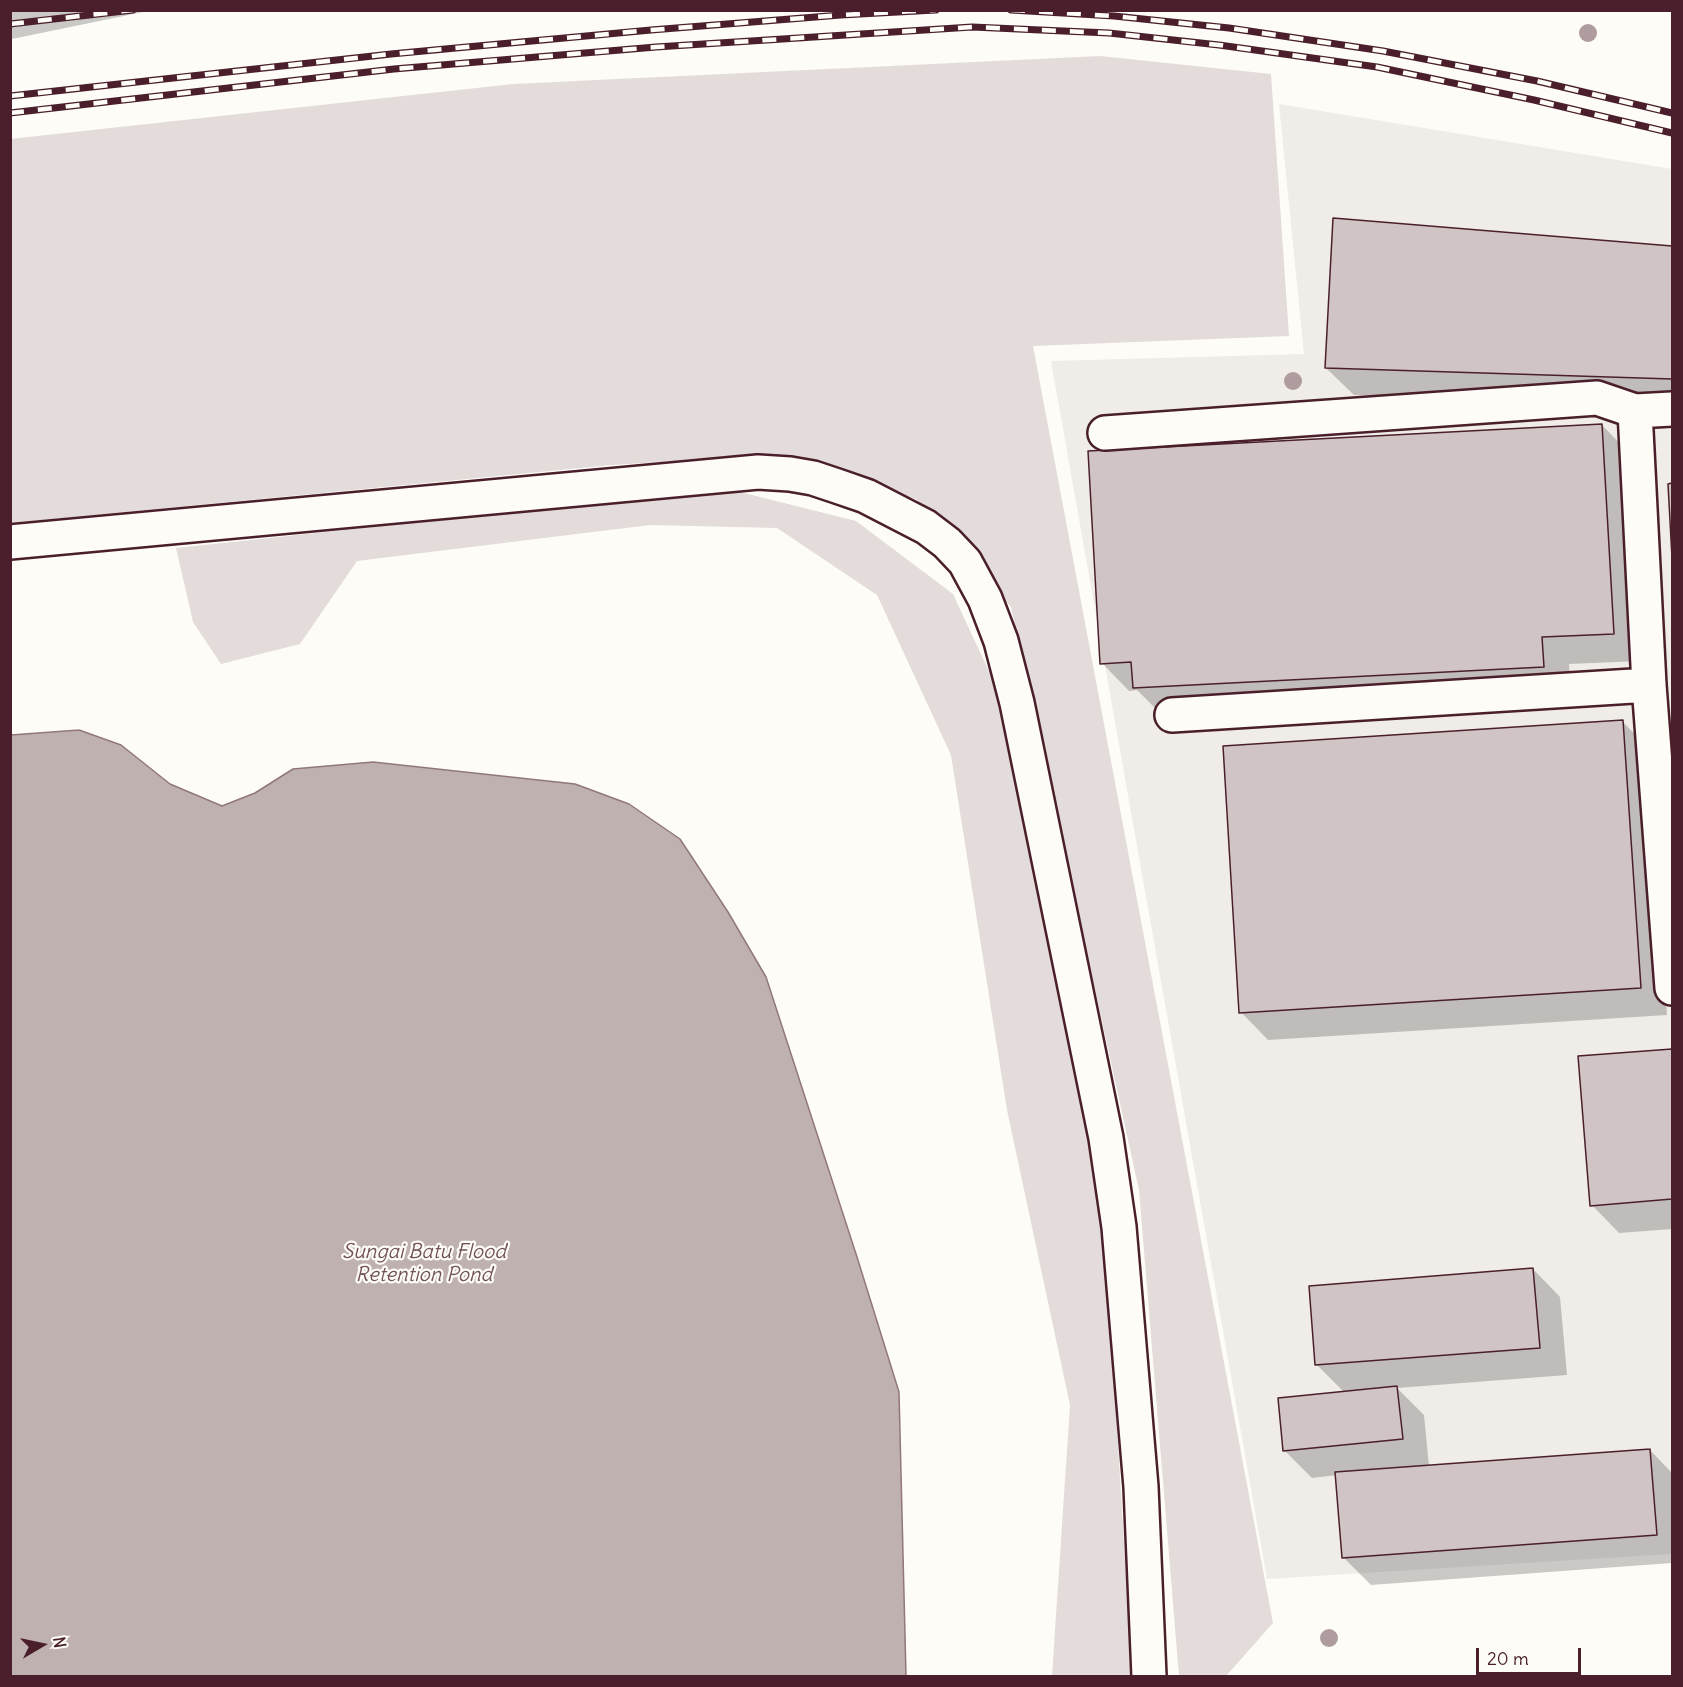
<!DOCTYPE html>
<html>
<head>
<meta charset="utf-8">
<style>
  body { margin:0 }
  #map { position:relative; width:1683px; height:1687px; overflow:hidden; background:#fdfcf7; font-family:Delius,sans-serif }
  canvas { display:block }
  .frame { position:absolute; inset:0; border:12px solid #4a1f2b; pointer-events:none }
  .north { position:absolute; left:12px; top:1615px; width:60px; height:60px; -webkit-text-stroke:4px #fdfcf7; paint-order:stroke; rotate:81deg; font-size:16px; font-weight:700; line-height:24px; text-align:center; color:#4a1f2b }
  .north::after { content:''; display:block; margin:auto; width:21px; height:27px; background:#4a1f2b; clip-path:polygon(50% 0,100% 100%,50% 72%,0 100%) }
  .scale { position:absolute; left:1476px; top:1648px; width:105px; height:27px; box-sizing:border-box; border:3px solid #4a1f2b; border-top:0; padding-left:8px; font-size:18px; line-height:21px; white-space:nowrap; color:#4a1f2b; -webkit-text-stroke:4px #fdfcf7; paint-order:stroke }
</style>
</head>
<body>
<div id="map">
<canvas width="1683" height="1687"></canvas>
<div class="frame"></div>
<div class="north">N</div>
<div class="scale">20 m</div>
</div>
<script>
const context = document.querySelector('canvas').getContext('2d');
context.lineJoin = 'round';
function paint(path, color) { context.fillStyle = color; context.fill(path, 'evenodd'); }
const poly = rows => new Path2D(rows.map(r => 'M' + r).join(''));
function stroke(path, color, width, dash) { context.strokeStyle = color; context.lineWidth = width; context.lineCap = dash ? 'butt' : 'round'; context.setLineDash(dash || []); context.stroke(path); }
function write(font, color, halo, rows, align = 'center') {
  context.font = font + ' Delius,sans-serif'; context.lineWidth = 4.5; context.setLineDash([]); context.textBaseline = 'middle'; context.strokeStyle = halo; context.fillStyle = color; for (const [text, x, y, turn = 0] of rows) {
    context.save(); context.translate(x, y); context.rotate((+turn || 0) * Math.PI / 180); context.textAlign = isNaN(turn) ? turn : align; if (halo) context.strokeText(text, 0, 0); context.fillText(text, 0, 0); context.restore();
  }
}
const built = poly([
  [1279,104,1672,169,1672,1554,1267,1579,1051,361,1304,354]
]);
const green = poly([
  [1100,56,1271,74,1289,336,1033,346,1273,1623,1226,1676,1179,1676,1139,1190,1011,607,916,499,776,455,612,465,11,523,10,139,513,84],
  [728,489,856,521,953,594,993,680,1103,1196,1132,1676,1052,1676,1070,1405,1007,1110,951,755,877,595,777,528,650,525,357,561,300,644,221,664,193,622,176,548]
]);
const water = poly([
  [79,730,121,745,170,784,222,806,255,793,293,769,373,762,575,784,629,804,680,839,728,912,766,977,857,1257,899,1392,906,1676,11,1676,11,735,79,730]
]);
const shadow = poly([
  [10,10,153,10,12,39],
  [1334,220,1672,247,1672,406,1354,395,1326,368],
  [1602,425,1629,453,1641,661,1569,664,1571,694,1162,715,1137,690,1129,691,1102,663],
  [1669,485,1672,485,1672,534],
  [1623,722,1650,750,1667,1015,1268,1040,1241,1012],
  [1672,1050,1672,1229,1619,1233,1592,1205,1580,1058],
  [1533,1269,1560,1297,1567,1375,1397,1388,1424,1415,1429,1467,1650,1450,1672,1473,1672,1563,1371,1585,1343,1557,1337,1475,1312,1478,1284,1450,1345,1393,1317,1365]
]);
const building = poly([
  [1333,218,1672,246,1672,379,1325,368,1333,218],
  [1602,424,1614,634,1542,637,1544,667,1133,688,1131,662,1100,664,1088,451,1602,424],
  [1672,483,1672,558,1668,484,1672,483],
  [1623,720,1641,988,1239,1013,1223,746,1623,720],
  [1672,1049,1672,1199,1590,1206,1578,1056,1672,1049],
  [1533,1268,1540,1348,1315,1365,1309,1286,1533,1268],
  [1397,1386,1403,1439,1283,1451,1278,1398,1397,1386],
  [1650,1449,1657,1535,1342,1558,1335,1472,1650,1449]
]);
const minor = poly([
  [1672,409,1635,411,1649,685,1672,988],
  [1105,433,1597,398,1635,411],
  [10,542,758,472,790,474,813,478,837,486,866,496,926,527,947,543,965,562,985,599,1001,641,1017,703,1106,1138,1119,1227,1141,1487,1149,1676],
  [1172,715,1649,685]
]);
const rail = poly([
  [1011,10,1114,16,1229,28,1383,51,1537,81,1672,113],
  [10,24,133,10],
  [10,96,391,54,651,30,841,15,936,10],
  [10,113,394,69,656,47,972,27,1109,33,1219,45,1377,67,1534,100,1672,133]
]);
const trees = [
  [1588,33],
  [1293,381],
  [1329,1638]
];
const waterNames = [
  ["Sungai Batu Flood",424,1252],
  ["Retention Pond",424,1275]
];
paint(built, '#f0ece8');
paint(green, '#e3dcda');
paint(water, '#c0b1b1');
stroke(water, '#91777b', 1.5);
paint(shadow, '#0003');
paint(building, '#d0c5c4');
stroke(building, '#4a1f2b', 1.5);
stroke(minor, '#4a1f2b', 38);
stroke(minor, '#fdfcf7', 33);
stroke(rail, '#4a1f2b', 7);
stroke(rail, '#fdfcf7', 4.5, [14]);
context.fillStyle = '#af9c9f';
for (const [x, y] of trees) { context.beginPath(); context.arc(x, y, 9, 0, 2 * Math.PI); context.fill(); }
write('italic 20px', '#73525a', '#fdfcf7', waterNames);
</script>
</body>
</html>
